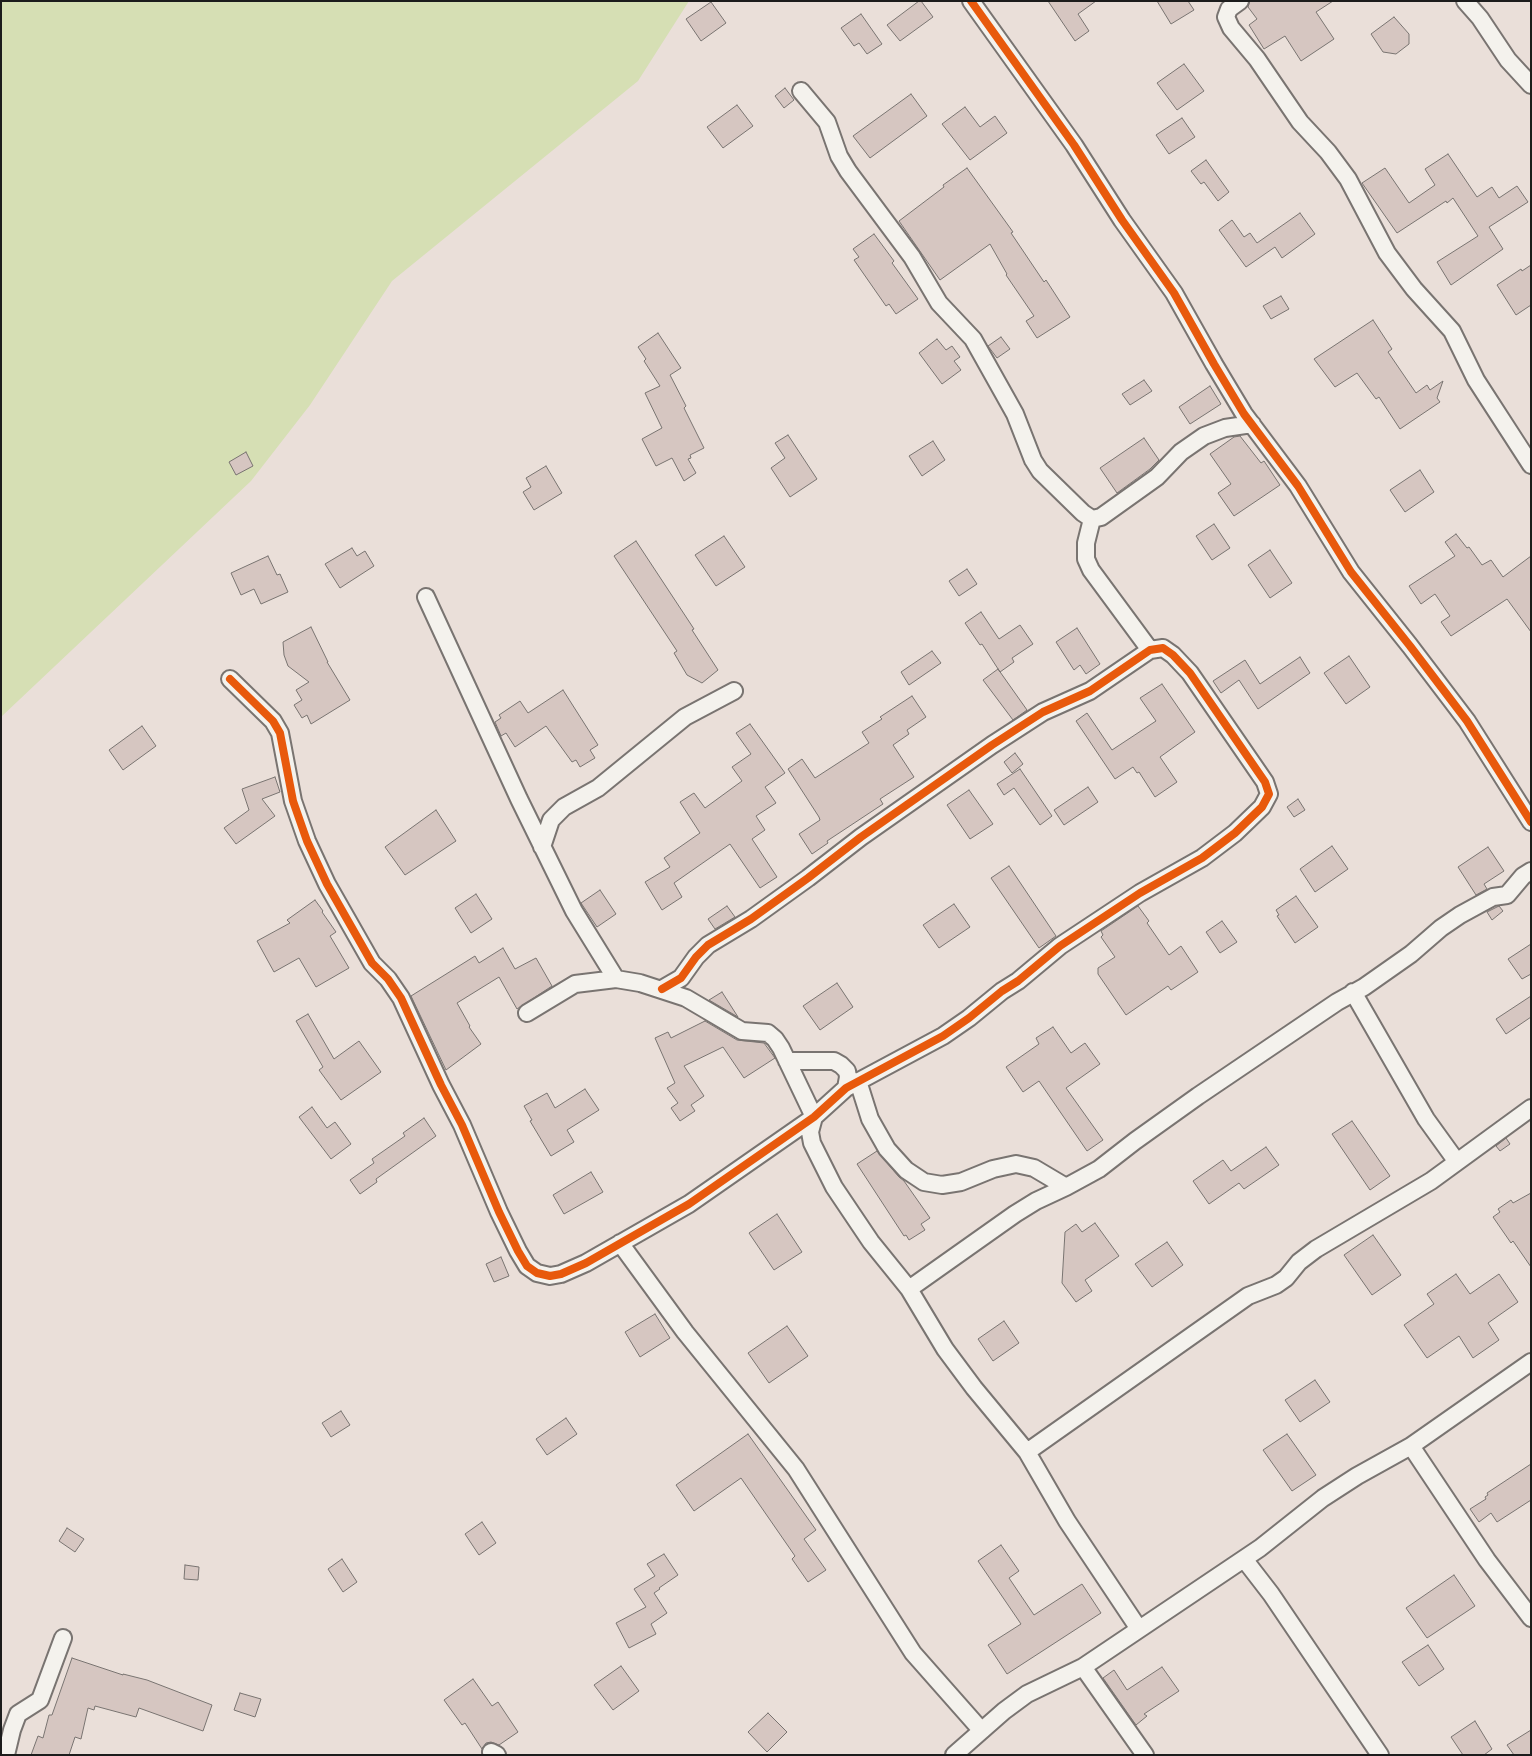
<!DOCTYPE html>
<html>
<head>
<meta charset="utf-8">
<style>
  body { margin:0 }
  #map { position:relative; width:1532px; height:1756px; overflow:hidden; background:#eadfd9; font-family:"Architects Daughter",sans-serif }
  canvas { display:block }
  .frame { position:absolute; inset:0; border:2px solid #1c1c1c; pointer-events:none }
</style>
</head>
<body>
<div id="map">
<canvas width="1532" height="1756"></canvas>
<div class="frame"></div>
</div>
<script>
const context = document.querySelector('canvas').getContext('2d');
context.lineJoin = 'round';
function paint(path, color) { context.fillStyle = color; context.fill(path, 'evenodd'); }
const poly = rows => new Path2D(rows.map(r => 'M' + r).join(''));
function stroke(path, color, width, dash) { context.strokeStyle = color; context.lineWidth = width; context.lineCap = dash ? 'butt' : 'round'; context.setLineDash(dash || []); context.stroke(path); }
const green = poly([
  [1,1,689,1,638,81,392,281,310,405,251,481,1,717]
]);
const building = poly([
  [919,1,921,1,933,17,900,41,887,25,919,1],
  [1048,1,1096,1,1078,14,1089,31,1075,41,1048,1],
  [1157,1,1188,1,1194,10,1171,24,1157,1],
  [1250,1,1333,1,1316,12,1334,39,1301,61,1285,36,1264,49,1249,25,1257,19,1248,7,1250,1],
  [711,2,726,23,701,41,686,19,711,2],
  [861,14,882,44,867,54,859,43,854,46,841,28,861,14],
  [1394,17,1409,34,1409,44,1396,54,1383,52,1371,34,1394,17],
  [1184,64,1204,91,1177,110,1157,83,1184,64],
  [785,88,794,100,784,108,775,96,785,88],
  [911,94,927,116,870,158,853,136,911,94],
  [737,105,753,126,723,148,707,127,737,105],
  [965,107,980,127,995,116,1007,133,970,160,942,124,965,107],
  [1182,118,1195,137,1169,154,1156,135,1182,118],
  [1448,154,1477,197,1492,187,1499,198,1517,186,1528,202,1489,227,1503,249,1451,285,1437,262,1478,236,1453,198,1447,203,1446,201,1397,233,1362,183,1385,168,1409,203,1435,185,1425,169,1448,154],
  [1206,160,1229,192,1218,201,1204,182,1201,184,1191,171,1206,160],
  [967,168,1013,232,1011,233,1044,282,1046,280,1070,317,1037,338,1026,321,1034,316,1006,275,1007,274,990,244,940,280,899,221,944,187,943,185,967,168],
  [1300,213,1315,234,1282,258,1275,247,1246,267,1219,230,1232,220,1244,237,1250,233,1257,243,1300,213],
  [874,234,894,261,892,263,918,299,896,314,889,304,886,306,854,260,859,257,853,249,874,234],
  [1531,265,1531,305,1516,315,1497,285,1521,269,1522,271,1531,265],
  [1281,296,1289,309,1271,319,1263,306,1281,296],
  [1373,320,1392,349,1388,352,1416,393,1427,385,1430,390,1443,381,1437,398,1440,402,1400,429,1379,397,1376,399,1357,373,1335,387,1314,359,1373,320],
  [658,333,681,368,670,375,686,406,684,408,704,448,690,455,691,458,688,459,696,473,684,481,672,458,656,466,642,439,662,428,645,393,660,386,644,361,646,359,638,347,658,333],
  [1001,337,1010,349,997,358,988,346,1001,337],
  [937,339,946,350,952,346,960,357,954,361,961,370,942,384,919,353,937,339],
  [1144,380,1152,391,1130,405,1122,394,1144,380],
  [1210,386,1221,404,1190,424,1179,407,1210,386],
  [788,435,817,479,790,497,771,468,785,458,775,443,788,435],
  [1240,436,1261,463,1264,461,1280,485,1234,516,1218,493,1231,484,1210,454,1234,437,1240,436],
  [1144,438,1159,460,1150,469,1117,493,1100,468,1144,438],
  [933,441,945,460,922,476,909,456,933,441],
  [246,452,253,466,236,475,229,462,246,452],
  [546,466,562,493,534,510,523,492,531,487,526,478,546,466],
  [1420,470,1434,492,1405,512,1390,490,1420,470],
  [1214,524,1230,548,1212,560,1196,536,1214,524],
  [1456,534,1467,548,1469,547,1482,565,1491,560,1503,577,1531,556,1531,632,1507,599,1451,636,1441,622,1450,616,1435,594,1421,604,1409,586,1455,556,1445,542,1456,534],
  [724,536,745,567,716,586,695,555,724,536],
  [636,541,694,629,692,630,718,670,702,683,687,675,674,653,677,651,614,556,636,541],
  [352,548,357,556,365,551,374,566,340,588,325,564,352,548],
  [1270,550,1292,583,1270,598,1248,565,1270,550],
  [268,556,277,575,280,574,288,592,261,604,254,589,241,595,231,573,268,556],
  [967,569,977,584,959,596,949,581,967,569],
  [981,612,999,639,1020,625,1033,644,1012,658,1014,662,1000,672,982,644,980,645,965,623,981,612],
  [311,627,328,662,327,662,350,700,311,724,307,715,302,718,294,705,302,700,296,690,309,682,288,666,284,655,283,642,311,627],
  [1077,628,1100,664,1086,674,1080,665,1074,670,1056,642,1077,628],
  [932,651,941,663,909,685,901,672,932,651],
  [1349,656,1370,687,1346,704,1324,673,1349,656],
  [1300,657,1310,673,1258,709,1239,680,1221,693,1213,681,1245,660,1260,684,1300,657],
  [998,669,1027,710,1013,720,983,680,998,669],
  [1162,684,1195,732,1160,757,1177,782,1155,797,1139,772,1137,773,1133,767,1115,779,1076,721,1087,713,1112,750,1156,721,1140,698,1162,684],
  [563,690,598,745,590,750,595,758,580,767,576,760,572,762,546,726,515,747,506,733,501,736,495,722,501,718,499,715,520,701,528,713,563,690],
  [912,696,926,717,907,730,909,734,893,745,914,777,880,799,883,804,827,841,828,843,812,854,799,834,820,820,819,817,788,769,802,759,815,778,869,743,862,732,882,719,880,717,912,696],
  [750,724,785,773,765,787,776,803,756,816,765,830,752,839,777,877,760,888,730,844,674,883,682,897,662,910,645,882,670,867,664,858,700,833,680,802,694,793,705,808,742,781,732,767,751,754,736,733,750,724],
  [142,726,156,746,123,770,109,750,142,726],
  [1015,753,1023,764,1012,773,1004,762,1015,753],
  [1020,769,1052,816,1040,825,1014,788,1004,795,997,784,1020,769],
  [275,777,280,792,262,799,275,816,236,844,224,828,249,810,242,789,275,777],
  [1088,787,1098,802,1064,825,1054,810,1088,787],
  [969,790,993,824,970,839,947,805,969,790],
  [1298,799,1305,810,1294,817,1287,807,1298,799],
  [436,810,456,841,405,875,385,847,436,810],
  [1332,846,1348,869,1315,892,1300,869,1332,846],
  [1488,847,1504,871,1484,884,1487,889,1476,895,1458,867,1488,847],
  [1009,866,1056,936,1039,948,991,878,1009,866],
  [600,890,616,914,597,927,581,903,600,890],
  [476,894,492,919,471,933,455,908,476,894],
  [1296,896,1318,927,1295,943,1277,916,1279,915,1276,910,1296,896],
  [315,900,323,911,322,912,336,932,330,936,349,968,316,987,299,958,274,972,257,941,290,923,287,920,315,900],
  [954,904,970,927,939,948,923,925,954,904],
  [727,906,735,917,715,929,708,919,727,906],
  [1138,906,1149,921,1147,923,1169,955,1181,946,1198,972,1171,990,1168,986,1126,1015,1098,974,1098,968,1115,957,1101,937,1103,935,1101,931,1138,906],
  [1499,906,1503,911,1492,920,1487,912,1499,906],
  [1222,921,1237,942,1220,953,1206,932,1222,921],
  [1531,944,1531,974,1522,979,1508,959,1531,944],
  [503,948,515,969,536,958,552,986,517,1009,499,977,457,1003,470,1026,469,1027,481,1044,446,1070,411,996,475,956,479,963,503,948],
  [837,983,853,1007,820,1030,803,1006,837,983],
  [722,992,738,1017,709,1000,722,992],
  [1531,996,1531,1017,1506,1034,1496,1019,1531,996],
  [308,1014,334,1059,359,1041,381,1072,341,1100,319,1070,323,1067,296,1021,308,1014],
  [705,1021,737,1040,764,1043,775,1058,744,1078,723,1047,684,1066,704,1096,691,1105,695,1111,680,1121,671,1108,678,1103,667,1088,675,1083,655,1038,668,1032,671,1038,705,1021],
  [1053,1027,1071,1053,1085,1043,1100,1064,1066,1088,1103,1140,1087,1151,1039,1081,1023,1092,1006,1067,1039,1044,1036,1038,1053,1027],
  [585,1089,599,1110,567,1130,574,1142,551,1156,530,1121,532,1120,524,1106,547,1093,555,1108,585,1089],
  [312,1107,327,1128,335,1122,351,1144,331,1159,299,1117,312,1107],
  [424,1118,436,1136,376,1179,377,1182,360,1194,350,1180,374,1163,372,1159,405,1136,403,1133,424,1118],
  [1352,1121,1390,1176,1370,1190,1332,1134,1352,1121],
  [1506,1138,1510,1144,1500,1151,1496,1146,1506,1138],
  [1266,1147,1279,1165,1244,1189,1239,1183,1209,1204,1193,1181,1223,1160,1231,1171,1266,1147],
  [877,1151,899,1177,904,1181,930,1218,921,1224,925,1230,909,1240,906,1235,904,1236,857,1164,877,1151],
  [591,1172,603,1192,564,1214,553,1195,591,1172],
  [1531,1193,1531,1267,1513,1241,1511,1243,1493,1217,1500,1212,1498,1209,1511,1200,1513,1203,1531,1193],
  [777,1214,802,1252,774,1270,749,1233,777,1214],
  [1095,1223,1119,1256,1085,1280,1092,1291,1076,1302,1062,1283,1065,1232,1076,1224,1082,1232,1095,1223],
  [1373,1235,1401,1275,1372,1295,1344,1255,1373,1235],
  [1167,1242,1183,1265,1152,1287,1135,1264,1167,1242],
  [501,1257,509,1276,494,1282,486,1264,501,1257],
  [1456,1274,1470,1294,1499,1274,1518,1302,1488,1323,1499,1340,1473,1358,1459,1336,1427,1358,1404,1325,1434,1304,1427,1294,1456,1274],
  [655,1314,670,1338,640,1357,625,1332,655,1314],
  [1004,1321,1019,1343,993,1361,978,1339,1004,1321],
  [787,1326,808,1356,769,1383,748,1353,787,1326],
  [1315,1380,1330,1402,1300,1422,1285,1400,1315,1380],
  [341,1411,350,1425,331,1437,322,1423,341,1411],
  [566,1418,577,1434,547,1455,536,1439,566,1418],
  [748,1434,816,1530,804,1539,826,1570,808,1582,792,1559,795,1556,741,1478,694,1511,676,1485,748,1434],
  [1287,1434,1316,1475,1292,1491,1263,1450,1287,1434],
  [1531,1464,1531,1500,1497,1522,1491,1513,1479,1522,1470,1509,1486,1499,1485,1497,1488,1495,1487,1493,1531,1464],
  [482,1522,496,1543,479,1555,465,1534,482,1522],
  [67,1528,84,1539,75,1552,59,1541,67,1528],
  [1001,1545,1019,1571,1009,1578,1034,1615,1082,1584,1101,1613,1007,1674,988,1645,1021,1624,978,1561,1001,1545],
  [664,1554,678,1575,659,1588,660,1589,654,1593,667,1613,651,1624,656,1634,629,1648,616,1623,646,1607,634,1589,655,1576,647,1564,664,1554],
  [342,1559,357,1582,343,1592,328,1569,342,1559],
  [185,1565,199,1567,198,1580,184,1579,185,1565],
  [1454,1575,1475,1606,1427,1638,1406,1608,1454,1575],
  [1428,1645,1444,1669,1419,1686,1402,1662,1428,1645],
  [72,1658,123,1675,123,1674,147,1680,212,1705,203,1731,139,1708,136,1717,95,1706,94,1710,88,1708,81,1739,75,1737,69,1755,31,1755,38,1736,43,1738,49,1715,52,1715,72,1658],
  [621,1666,639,1691,613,1710,594,1685,621,1666],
  [1162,1667,1179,1691,1144,1714,1147,1716,1136,1725,1103,1678,1114,1670,1127,1690,1162,1667],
  [473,1679,492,1706,498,1702,518,1732,499,1745,491,1742,486,1743,482,1749,465,1723,462,1725,444,1700,473,1679],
  [240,1693,261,1699,255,1717,234,1710,240,1693],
  [768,1713,787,1732,767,1752,748,1732,768,1713],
  [1475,1721,1492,1749,1484,1755,1463,1755,1451,1737,1475,1721],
  [1531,1730,1531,1755,1514,1755,1507,1745,1531,1730]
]);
const street = poly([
  [971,1,1074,145,1122,220,1174,293,1214,364,1244,414,1298,486,1351,572,1410,646,1467,721,1531,822],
  [1240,1,1229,9,1226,17,1231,28,1257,59,1300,122,1328,152,1348,179,1387,253,1414,289,1452,331,1476,380,1531,465],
  [1465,1,1480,18,1508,60,1531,85],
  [801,91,827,122,839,156,848,171,912,257,939,303,973,339,1015,414,1033,460,1040,471,1083,513,1092,519,1101,517,1157,477,1181,452,1204,436,1225,428,1252,424],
  [1092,519,1086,543,1086,559,1091,570,1150,650],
  [426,597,519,799,574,911,616,979],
  [230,679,273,721,280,733,293,801,307,841,327,884,372,963,388,979,401,998,441,1085,462,1125,499,1212,518,1251,527,1266,537,1273,550,1276,561,1274,586,1263,689,1204,814,1117,846,1088,943,1036,969,1018,1002,991,1018,981,1060,946,1140,893,1202,858,1235,833,1262,807,1269,794,1265,782,1190,673,1173,655,1163,648,1150,650,1090,691,1043,712,992,745,861,837,808,878,751,919,708,945,696,957,681,978,662,989],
  [542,847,551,820,564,807,598,788,685,717,734,691],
  [1353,992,1426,1119,1457,1162],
  [527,1013,575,984,616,979,640,983,686,998,742,1031,768,1033,775,1039,781,1048,814,1117,810,1132,812,1143,834,1187,871,1242,909,1289,945,1349,974,1388,1027,1452,1067,1521,1139,1629],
  [787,1061,834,1061,841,1065,847,1071,848,1077,846,1088],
  [858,1081,870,1119,887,1149,906,1170,924,1182,942,1185,961,1182,993,1169,1016,1164,1034,1168,1066,1187],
  [620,1243,685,1332,796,1469,913,1653,981,1730],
  [909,1289,1015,1214,1036,1201,1066,1187,1099,1169,1135,1141,1198,1096,1337,1002,1364,987,1411,954,1441,928,1460,915,1493,897,1507,895,1523,876,1531,871],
  [1411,1446,1487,1560,1531,1618],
  [1027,1452,1248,1296,1276,1285,1286,1278,1299,1262,1316,1249,1431,1181,1531,1108],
  [1244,1559,1271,1594,1380,1755],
  [1083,1667,1145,1755],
  [491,1752,497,1755],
  [6,1755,12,1730,18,1714,40,1700,63,1638],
  [954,1755,1004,1711,1027,1694,1083,1667,1260,1548,1323,1498,1357,1476,1411,1446,1531,1362]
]);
const cycleway = poly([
  [971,1,1074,145,1122,220,1174,293,1214,364,1244,414,1298,486,1351,572,1410,646,1467,721,1531,822],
  [230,679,273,721,280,733,293,801,307,841,327,884,372,963,388,979,401,998,441,1085,462,1125,499,1212,518,1251,527,1266,537,1273,550,1276,561,1274,586,1263,689,1204,814,1117,846,1088,943,1036,969,1018,1002,991,1018,981,1060,946,1140,893,1202,858,1235,833,1262,807,1269,794,1265,782,1190,673,1173,655,1163,648,1150,650,1090,691,1043,712,992,745,861,837,808,878,751,919,708,945,696,957,681,978,662,989]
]);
paint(green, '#d6dfb4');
paint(building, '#d6c6c1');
stroke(building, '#797471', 1);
stroke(street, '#797471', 20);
stroke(street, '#f4f2ed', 16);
stroke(cycleway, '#e8590c', 8);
</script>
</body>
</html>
